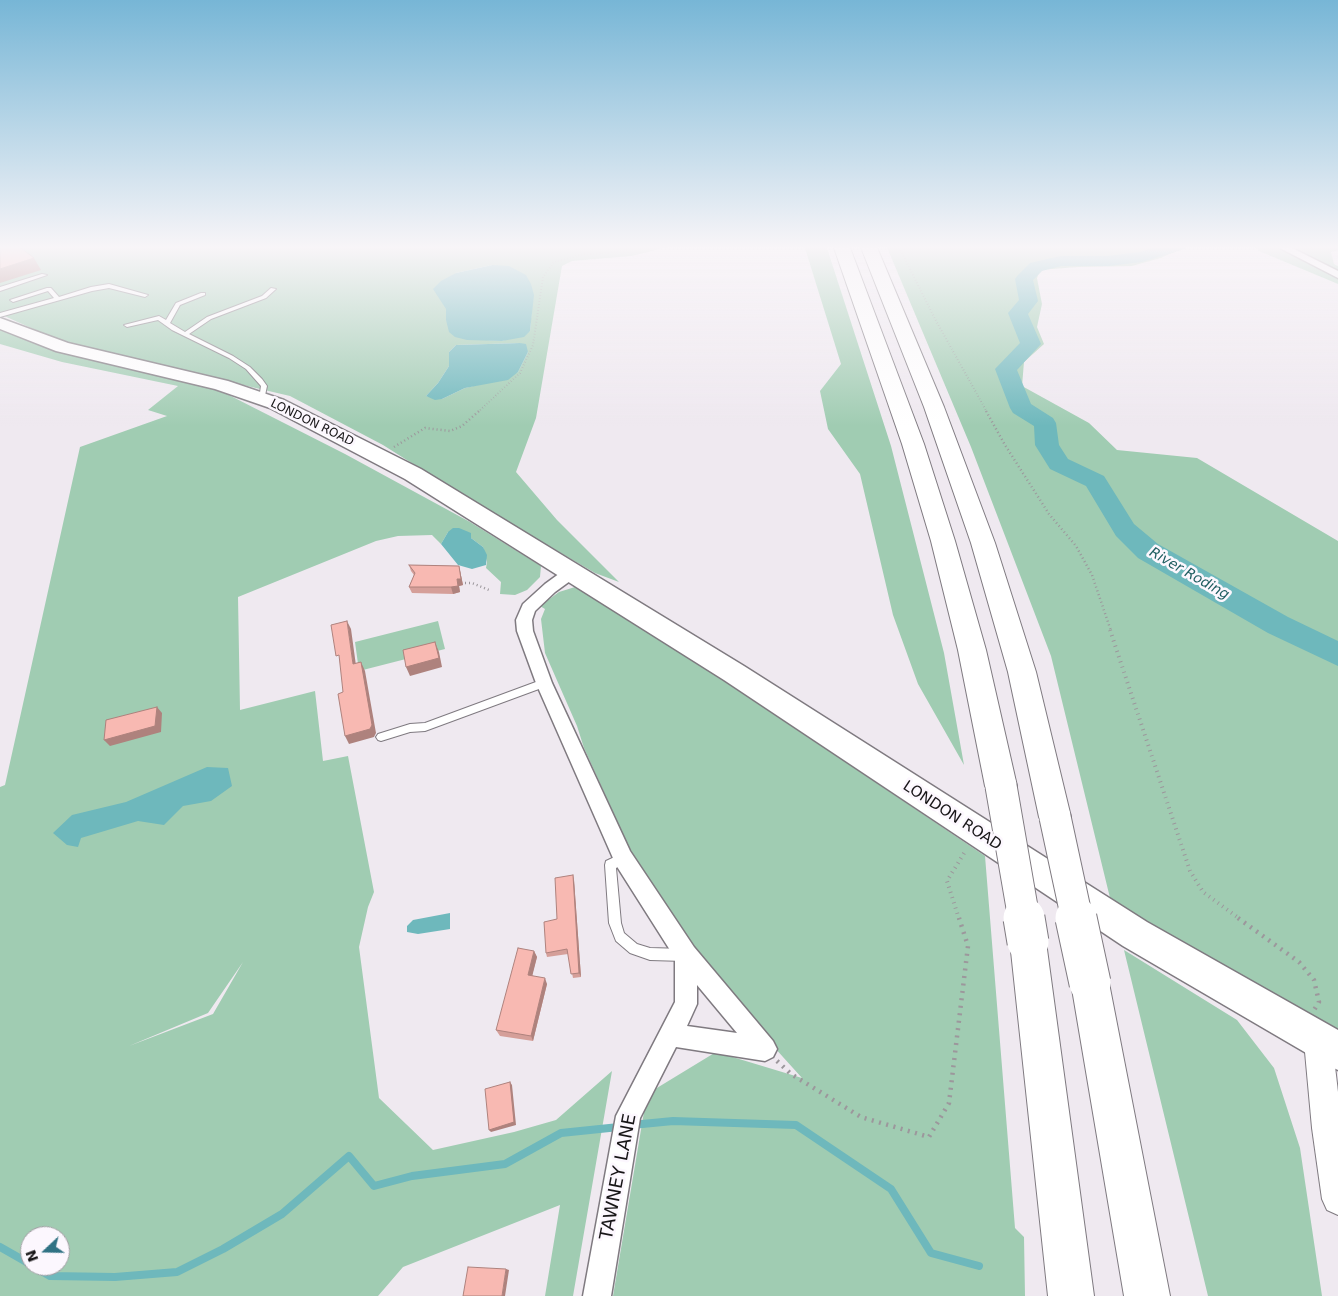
<!DOCTYPE html>
<html>
<head>
<meta charset="utf-8">
<style>
  body { margin:0 }
  #map { position:relative; width:1338px; height:1296px; overflow:hidden; background:#efe9f0; font-family:"DejaVu Sans",sans-serif }
  canvas { display:block }
  .north { position:absolute; left:20px; top:1226px; width:50px; height:50px; box-sizing:border-box; background:#fcf7fe; border:1px solid #a09da2; border-radius:50%; rotate:249deg; font-size:14px; font-weight:700; line-height:20px; text-align:center; color:#171517 }
  .north::after { content:''; display:block; margin:auto; width:18px; height:22px; background:#307284; clip-path:polygon(50% 0,100% 100%,50% 72%,0 100%) }
</style>
</head>
<body>
<div id="map">
<canvas width="1338" height="1296"></canvas>
<div class="north">N</div>
</div>
<script>
const context = document.querySelector('canvas').getContext('2d');
context.lineJoin = 'round';
function paint(path, color) { context.fillStyle = color; context.fill(path, 'evenodd'); }
const poly = rows => new Path2D(rows.map(r => 'M' + r).join(''));
function stroke(path, color, width, dash) { context.strokeStyle = color; context.lineWidth = width; context.lineCap = dash ? 'butt' : 'round'; context.setLineDash(dash || []); context.stroke(path); }
function write(font, color, halo, rows, align = 'center') {
  context.font = font + ' "DejaVu Sans",sans-serif'; context.lineWidth = 5; context.setLineDash([]); context.textBaseline = 'middle'; context.strokeStyle = halo; context.fillStyle = color; for (const [text, x, y, turn = 0] of rows) {
    context.save(); context.translate(x, y); context.rotate((+turn || 0) * Math.PI / 180); context.textAlign = isNaN(turn) ? turn : align; if (halo) context.strokeText(text, 0, 0); context.fillText(text, 0, 0); context.restore();
  }
}
const green = poly([
  [0,245,675,245,632,256,572,261,562,266,536,418,516,472,557,520,619,582,595,573,467,498,383,445,290,396,64,343,0,314],
  [492,265,532,307,530,331,502,341,487,340,446,320,446,309,456,273],
  [520,343,528,352,518,372,486,383,465,388,442,399,426,396,438,383,449,366,449,352,456,345],
  [804,245,826,245,891,446,944,653,964,765,918,684,893,615,860,474,828,429,820,391,841,364],
  [886,245,1190,245,1161,258,1132,266,1078,267,1040,270,1037,278,1042,304,1037,327,1044,344,1024,362,1022,386,1089,423,1117,450,1197,458,1338,541,1338,1036,1111,902,1051,656,971,447],
  [1253,245,1301,245,1314,248,1318,245,1338,246,1338,250,1331,252,1334,264,1338,266,1338,284,1259,251],
  [0,325,219,390,345,454,470,522,541,566,540,577,527,590,515,595,500,594,501,582,486,568,487,562,483,547,471,538,448,532,441,544,432,535,398,536,376,541,238,597,240,710,315,691,323,761,348,756,374,892,368,907,359,947,379,1098,433,1150,514,1132,556,1120,612,1071,573,1296,545,1296,560,1205,403,1267,378,1296,0,1296,0,787,5,785,80,447,167,416,148,410,178,386,62,362,0,344],
  [243,962,213,1014,129,1046,208,1013],
  [30,1236,60,1236,60,1266,30,1266],
  [575,587,589,589,985,856,1015,1228,1024,1237,1025,1296,613,1296,647,1094,716,1052,802,1078,745,1015,693,950,632,854,584,748,577,726,545,653,541,619,545,609,540,606,559,592],
  [438,621,445,649,359,671,355,642],
  [1124,950,1237,1020,1274,1068,1300,1148,1322,1296,1208,1296]
]);
const water = poly([
  [492,265,509,266,526,275,531,284,534,295,530,331,524,337,502,341,467,340,455,337,449,332,446,320,446,309,433,289,441,281,456,273],
  [520,343,526,344,528,352,518,372,508,380,465,388,442,399,435,400,426,396,438,383,449,366,449,352,456,345],
  [453,528,459,528,471,533,471,538,483,547,487,555,486,565,472,569,458,565,441,544,448,532],
  [207,767,228,768,232,786,211,801,183,806,164,825,138,821,81,838,78,847,67,845,53,833,72,815,126,802],
  [450,913,450,929,418,934,407,932,407,926,413,920]
]);
const stream = poly([
  [632,1125,673,1121,796,1125,891,1189,931,1253,979,1266],
  [0,1247,30,1264],
  [33,1266,50,1276,115,1277,177,1272,223,1249,282,1214,349,1156,374,1186,412,1176,505,1164,561,1133,619,1127]
]);
const river = poly([
  [1162,245,1188,245,1185,249,1142,262,1108,266,1061,266,1042,271,1033,280,1038,301,1028,314,1041,344,1017,370,1031,404,1053,418,1056,423,1059,445,1068,459,1104,476,1134,524,1158,544,1288,617,1338,641,1338,666,1268,633,1138,558,1116,536,1086,486,1050,469,1035,445,1034,426,1013,413,1010,408,995,369,1020,343,1008,313,1019,300,1015,279,1018,275,1030,263,1061,256,1108,256,1140,252,1162,245]
]);
const pathFar3 = poly([
  [898,245,935,319,987,412],
  [478,412,520,373,533,345,543,277,554,262,581,255,631,250,656,245]
]);
const pathFar2 = poly([
  [986,411,1005,445,1049,514,1076,546,1092,575,1111,631],
  [394,447,425,428,450,431,462,426,479,411],
  [465,583,472,583,489,590]
]);
const pathFar1 = poly([
  [1110,630,1190,871,1203,892,1240,919],
  [959,919,947,881,966,850]
]);
const path = poly([
  [1238,918,1299,962,1314,980,1319,1002,1314,1010],
  [777,1061,791,1074,861,1117,929,1137,949,1103,968,946,959,918]
]);
const service = poly([
  [42,274,47,275,0,291,0,287,42,274],
  [109,284,148,295,145,297,109,288,92,291,0,317,0,313,54,298,48,291,13,302,10,300,47,288,51,288,59,297,91,287,109,284],
  [271,288,276,289,266,298,211,319,189,334,233,356,250,367,262,379,267,386,264,400,260,400,259,399,261,386,246,369,229,358,172,330,158,320,127,327,124,325,159,316,166,320,176,303,201,293,205,293,205,295,180,305,170,323,185,332,207,317,262,296,271,288],
  [544,679,547,680,549,683,547,686,425,731,410,732,381,741,378,740,376,737,378,734,410,724,425,723,544,679],
  [623,853,627,854,628,858,627,862,616,868,621,923,624,933,637,944,650,948,684,949,688,951,690,955,688,959,684,961,650,960,630,953,616,941,609,923,605,865,606,861,623,853]
]);
const minor = poly([
  [1274,245,1286,245,1338,271,1338,278,1274,245],
  [572,567,577,568,579,572,577,576,555,592,535,611,532,620,533,631,552,683,630,851,694,947,773,1041,777,1049,773,1057,765,1061,676,1047,640,1118,611,1296,583,1296,616,1116,675,1002,675,958,616,865,536,683,517,631,516,620,523,604,545,584,567,568,572,567],
  [697,985,737,1033,687,1026,697,1004,697,985]
]);
const tertiary = poly([
  [1318,1027,1328,1031,1332,1041,1338,1092,1338,1215,1327,1210,1322,1199,1312,1128,1304,1041,1308,1031,1318,1027]
]);
const primary = poly([
  [0,318,68,343,228,381,284,400,421,469,744,666,1147,922,1338,1030,1338,1070,1325,1064,1123,946,724,680,405,479,270,408,215,389,56,351,0,329,0,318]
]);
const motorway = poly([
  [833,245,849,245,924,444,955,541,986,650,1017,786,1012,796,1001,800,990,796,985,786,958,650,931,541,902,444,833,245],
  [860,245,876,245,944,407,995,543,1036,672,1071,817,1066,827,1055,832,1044,827,1039,817,1008,672,971,543,924,407,860,245],
  [1028,924,1041,929,1046,942,1094,1296,1048,1296,1010,942,1015,929,1028,924],
  [1090,964,1103,970,1109,983,1170,1296,1124,1296,1071,983,1077,970,1090,964]
]);
const motorwayBridgeFar1 = poly([
  [1001,786,1024,919],
  [1055,817,1077,919]
]);
const motorwayBridge = poly([
  [1024,918,1028,942],
  [1076,918,1090,983]
]);
const wall = poly([
  [409,565,459,566,463,585,459,586,460,592,453,594,412,593,409,587,414,575,411,571],
  [573,875,574,880,581,977,573,978,568,954,547,957,546,953],
  [534,951,537,957,532,975,547,984,533,1041,500,1036,496,1030]
]);
const shadedWall = poly([
  [34,258,41,270,0,283,0,269],
  [459,566,463,585,459,586,460,592,453,594,451,587,457,579],
  [347,621,351,629,357,673,353,664],
  [435,642,439,652,442,667,410,676,406,667],
  [361,662,365,671,376,733,374,737,349,744,345,736],
  [157,707,162,713,161,732,110,746,104,740],
  [573,875,574,880,581,977,579,973],
  [534,951,537,957,531,981,528,975],
  [545,978,547,984,533,1041,531,1036],
  [510,1082,512,1085,516,1125,491,1132,489,1130],
  [506,1269,509,1270,505,1296,502,1296]
]);
const building = poly([
  [0,245,17,245,34,258,0,269,0,245],
  [409,565,459,566,461,579,457,579,458,586,451,587,409,587,415,573,409,565],
  [347,621,353,664,361,662,372,725,370,729,345,736,338,694,343,692,339,655,336,656,331,625,347,621],
  [435,642,439,658,406,667,403,650,435,642],
  [157,707,155,726,104,740,106,720,157,707],
  [573,875,579,973,571,974,567,949,546,953,544,922,557,919,555,878,573,875],
  [518,948,534,951,528,975,545,978,531,1036,496,1030,518,948],
  [510,1082,514,1122,489,1130,485,1089,510,1082],
  [468,1267,506,1269,502,1296,463,1296,468,1267]
]);
const farStreetnames = [
  ["LONDON ROAD",312,423,26]
];
const farWaternames = [
  ["River Roding",1189,574,30]
];
const streetNames = [
  ["LONDON ROAD",952,816,33]
];
const nearStreetnames = [
  ["TAWNEY LANE",619,1177,-79]
];
paint(green, '#a0ccb2');
paint(water, '#6eb8bc');
stroke(stream, '#6eb8bc', 8);
paint(river, '#6eb8bc');
stroke(service, '#7f7a80', 2);
stroke(minor, '#7f7a80', 3);
stroke(tertiary, '#7f7a80', 2);
stroke(primary, '#7f7a80', 3);
stroke(motorway, '#7f7a80', 2);
stroke(pathFar3, '#9c979c', 2, [0.5, 2.5]);
stroke(pathFar2, '#9c979c', 2.5, [1, 3]);
stroke(pathFar1, '#9c979c', 4, [1, 4.5]);
stroke(path, '#9c979c', 4.5, [2, 5.5]);
paint(service, '#fff');
paint(minor, '#fff');
paint(tertiary, '#fff');
paint(primary, '#fff');
paint(motorway, '#fff');
stroke(motorwayBridgeFar1, '#7f7a80', 33, []);
stroke(motorwayBridge, '#7f7a80', 43, []);
stroke(motorwayBridgeFar1, '#fff', 31);
stroke(motorwayBridge, '#fff', 41);
paint(wall, '#d59f99');
paint(shadedWall, '#ae827d');
paint(building, '#f8b9b2');
stroke(building, '#ae827d', 1);
const sky = context.createLinearGradient(0, 0, 0, 426);
sky.addColorStop(0, '#77b6d6');
sky.addColorStop(0.58, '#f8f5f8');
sky.addColorStop(1, '#f8f5f800');
context.fillStyle = sky;
context.fillRect(0, 0, 1338, 426);
write('12px', '#171517', '#fcf7fe', farStreetnames);
write('italic 14px', '#1f5e61', '#fcf7fe', farWaternames);
write('15px', '#171517', '#fcf7fe', streetNames);
write('18px', '#171517', '#fcf7fe', nearStreetnames);
</script>
</body>
</html>
